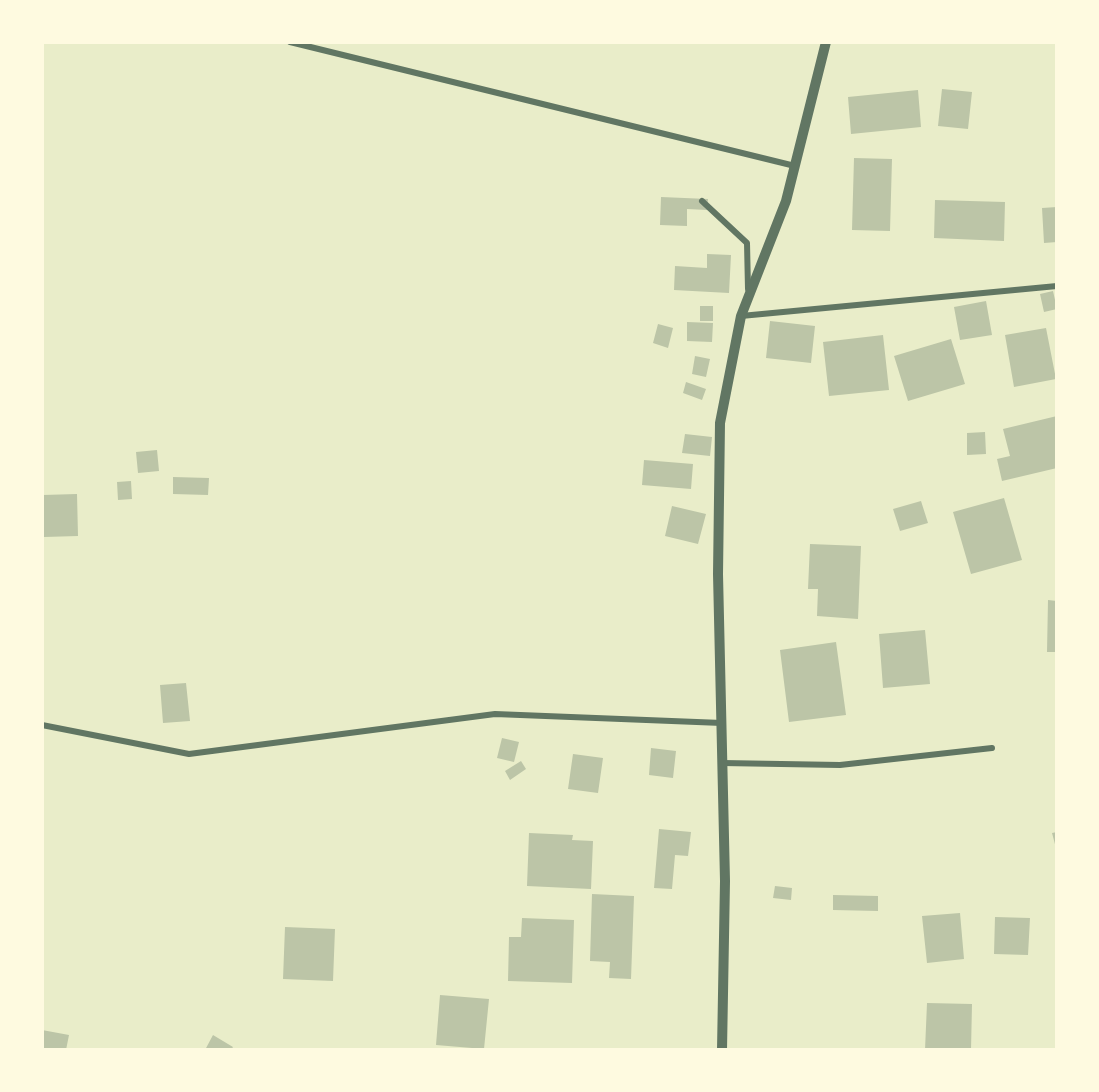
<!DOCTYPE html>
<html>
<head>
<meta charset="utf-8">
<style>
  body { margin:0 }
  #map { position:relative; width:1099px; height:1092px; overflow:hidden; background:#e9edc9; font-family:Karla,sans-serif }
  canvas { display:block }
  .frame { position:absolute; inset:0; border:44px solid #fefae0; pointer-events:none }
</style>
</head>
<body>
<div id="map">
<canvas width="1099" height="1092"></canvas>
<div class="frame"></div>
</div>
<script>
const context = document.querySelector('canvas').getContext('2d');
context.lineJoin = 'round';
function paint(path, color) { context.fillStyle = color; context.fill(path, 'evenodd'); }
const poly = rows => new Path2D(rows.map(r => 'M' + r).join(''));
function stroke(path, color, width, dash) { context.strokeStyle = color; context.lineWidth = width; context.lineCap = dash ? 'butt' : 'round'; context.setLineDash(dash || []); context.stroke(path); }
const building = poly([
  [942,89,972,92,968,129,938,126],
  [918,90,921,127,851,134,848,97],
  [854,158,892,159,890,231,852,230],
  [661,197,708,199,707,210,687,209,687,226,660,225],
  [935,200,1005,202,1004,241,934,238],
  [1057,207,1057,242,1044,243,1042,208],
  [707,254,731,255,729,293,674,290,675,266,707,268],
  [1053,291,1057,309,1044,312,1040,294],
  [986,301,992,335,960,340,954,307],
  [700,306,713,306,713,321,700,321],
  [770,321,815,326,811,363,766,358],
  [687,322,713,323,712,342,687,341],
  [658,324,673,328,668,348,653,343],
  [1046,328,1056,379,1014,387,1005,335],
  [883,335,889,390,829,396,823,342],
  [951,339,965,384,908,401,894,356],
  [695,356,710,359,706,377,692,374],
  [686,382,706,389,702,400,683,393],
  [1057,416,1057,468,1002,481,997,459,1010,456,1003,429],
  [985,432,986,454,967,455,967,433],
  [685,434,712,437,710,456,682,453],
  [157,450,159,471,138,473,136,452],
  [644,460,693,464,691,489,642,485],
  [173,477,209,478,208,495,173,494],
  [131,481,132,499,118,500,117,482],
  [77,494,78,536,44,537,43,495],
  [1004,498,1022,560,971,574,953,512],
  [921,501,928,523,900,531,893,509],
  [672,506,706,514,698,544,665,536],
  [810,544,861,546,858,619,817,616,818,589,808,589],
  [1048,600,1057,601,1057,652,1047,652],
  [925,630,930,684,883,688,879,634],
  [836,642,846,715,789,722,780,650],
  [186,683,190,721,163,723,160,685],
  [502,738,519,742,514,762,497,758],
  [651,748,676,751,673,778,649,775],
  [573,754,603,758,598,793,568,789],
  [521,761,526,769,510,780,505,771],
  [659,829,691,832,688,856,675,855,672,889,654,888],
  [1057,832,1057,848,1056,848,1052,833],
  [529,833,573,835,572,840,593,841,591,889,527,886],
  [775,886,792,888,791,900,773,898],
  [592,894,634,896,631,979,609,978,610,962,590,961],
  [833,895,878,896,878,911,833,910],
  [960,913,964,959,927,963,922,916],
  [995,917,1030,918,1028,955,994,954],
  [522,918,574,920,572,983,508,981,509,937,521,937],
  [285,927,335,929,333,981,283,979],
  [440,995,489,999,484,1049,436,1045],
  [927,1003,972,1004,971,1050,925,1050],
  [42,1030,69,1035,66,1050,42,1050],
  [213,1035,233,1047,231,1050,205,1050]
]);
const minor = poly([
  [290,42,795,166],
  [702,201,747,243,748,289],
  [741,316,1057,286],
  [42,725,189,754,495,714,722,723],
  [722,763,840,765,992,748]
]);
const tertiary = poly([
  [722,1050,725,881,718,574,720,423,741,316,786,201,826,42]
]);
paint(building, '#bcc5a7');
stroke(minor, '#617663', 6);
stroke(tertiary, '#617663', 10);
</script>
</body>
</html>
